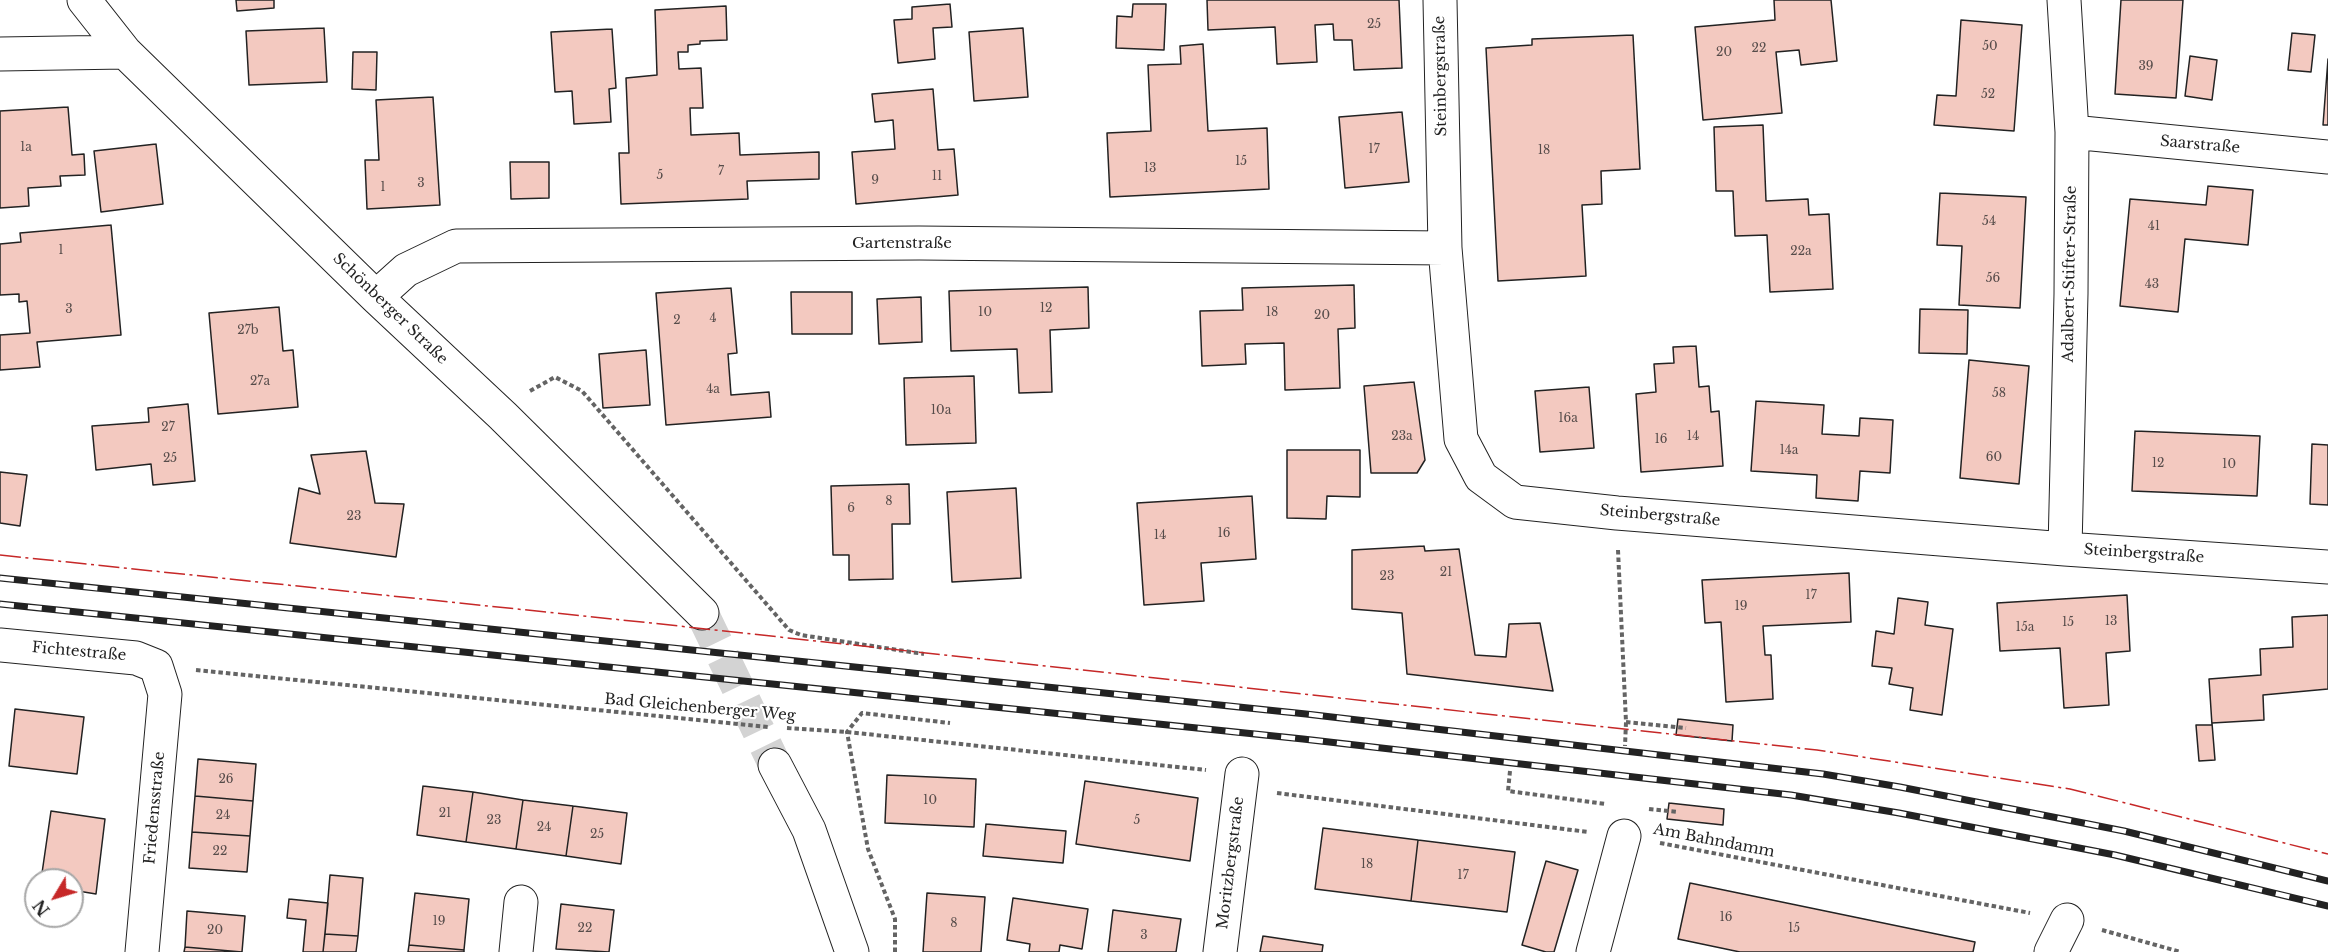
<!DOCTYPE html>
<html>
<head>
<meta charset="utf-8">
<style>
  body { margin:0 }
  #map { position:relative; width:2328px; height:952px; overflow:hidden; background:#fff; font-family:"Libre Baskerville",serif }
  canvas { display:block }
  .north { position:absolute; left:24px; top:868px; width:60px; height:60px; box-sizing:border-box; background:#fff; border:2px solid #a7a7a7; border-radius:50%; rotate:232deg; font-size:16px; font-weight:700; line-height:24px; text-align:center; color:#222 }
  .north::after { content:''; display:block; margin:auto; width:21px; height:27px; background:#c62828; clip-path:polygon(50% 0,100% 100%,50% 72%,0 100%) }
</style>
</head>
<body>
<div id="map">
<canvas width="2328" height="952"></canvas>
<div class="north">N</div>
</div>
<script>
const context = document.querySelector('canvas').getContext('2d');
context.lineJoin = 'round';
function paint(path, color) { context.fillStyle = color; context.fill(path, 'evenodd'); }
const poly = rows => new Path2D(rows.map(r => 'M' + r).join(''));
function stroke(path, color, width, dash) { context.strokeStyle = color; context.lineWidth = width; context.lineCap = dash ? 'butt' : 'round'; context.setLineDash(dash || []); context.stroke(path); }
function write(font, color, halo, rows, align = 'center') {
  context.font = font + ' "Libre Baskerville",serif'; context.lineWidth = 4.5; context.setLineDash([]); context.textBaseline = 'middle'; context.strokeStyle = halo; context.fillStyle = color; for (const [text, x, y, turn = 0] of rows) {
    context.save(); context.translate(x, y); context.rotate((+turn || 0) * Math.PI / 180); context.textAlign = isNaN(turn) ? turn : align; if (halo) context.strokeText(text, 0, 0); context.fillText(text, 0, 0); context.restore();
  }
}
const building = poly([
  [236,0,274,0,274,8,237,11,236,0],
  [1207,0,1399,0,1402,68,1354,70,1352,40,1334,40,1333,24,1315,25,1317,62,1277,64,1275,27,1208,30,1207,0],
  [1774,0,1831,0,1837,61,1801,65,1799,50,1776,52,1782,113,1703,120,1695,27,1775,20,1774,0],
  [2121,0,2183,0,2176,98,2115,94,2121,0],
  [950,4,952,27,933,28,935,59,898,63,894,20,912,19,912,7,950,4],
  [1133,4,1166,4,1164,50,1116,48,1117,16,1132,17,1133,4],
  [726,6,727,40,700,41,700,44,688,45,688,52,678,52,679,69,701,68,703,108,690,108,691,135,739,133,740,155,819,152,819,179,747,181,748,199,621,204,619,153,629,153,626,78,657,75,655,10,726,6],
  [1961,20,2022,25,2014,131,1934,125,1937,95,1956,96,1961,20],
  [324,28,327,82,249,85,246,31,324,28],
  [1023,28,1028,97,974,101,969,32,1023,28],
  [612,29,616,88,609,89,611,122,574,124,572,91,555,92,551,32,612,29],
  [2292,33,2315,35,2311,72,2288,70,2292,33],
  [1633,35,1640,169,1601,171,1602,204,1582,205,1586,276,1498,281,1486,48,1532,45,1532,39,1633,35],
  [1203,44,1208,131,1267,128,1269,189,1110,197,1107,133,1151,131,1148,65,1181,64,1180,46,1203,44],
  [353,52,377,52,376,90,352,89,353,52],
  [2190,56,2217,60,2212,100,2185,96,2190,56],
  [2328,59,2328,125,2323,125,2328,59],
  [933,89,938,150,954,149,958,195,856,204,852,152,895,149,893,120,875,122,872,94,933,89],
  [433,97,440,205,367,209,365,160,379,160,376,100,433,97],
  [68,107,72,155,84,154,85,175,60,176,61,186,28,188,29,206,0,208,0,111,68,107],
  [1402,112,1409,182,1345,188,1339,117,1402,112],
  [1763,125,1766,201,1808,199,1809,215,1829,214,1833,289,1770,292,1767,235,1735,236,1733,191,1716,191,1714,127,1763,125],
  [156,144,163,204,101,212,94,151,156,144],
  [510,162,549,162,549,198,511,199,510,162],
  [2208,186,2253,190,2248,245,2185,239,2178,312,2120,306,2130,199,2206,205,2208,186],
  [1940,193,2026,197,2020,308,1959,305,1962,246,1937,245,1940,193],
  [111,225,121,335,37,342,40,367,0,370,0,335,30,333,27,301,19,302,19,294,0,295,0,244,21,242,20,233,111,225],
  [1354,285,1355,328,1338,329,1340,388,1285,390,1284,343,1245,344,1246,364,1202,366,1200,311,1243,310,1242,288,1354,285],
  [1088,287,1089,328,1050,330,1052,392,1019,393,1017,349,951,351,949,291,1088,287],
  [731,288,737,353,728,354,731,395,769,392,771,417,666,425,656,293,731,288],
  [791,292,852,292,852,334,792,334,791,292],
  [921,297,922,342,879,344,877,299,921,297],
  [279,307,283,351,293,350,298,407,218,414,209,313,279,307],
  [1920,309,1968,310,1967,354,1919,353,1920,309],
  [1696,346,1699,387,1709,386,1711,412,1719,411,1723,466,1641,472,1636,394,1656,392,1654,364,1674,363,1673,347,1696,346],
  [646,350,650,405,603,408,599,354,646,350],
  [1969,360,2029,366,2019,484,1960,478,1969,360],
  [974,376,976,443,906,445,904,378,974,376],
  [1414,382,1425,460,1417,473,1371,473,1364,386,1414,382],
  [1589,387,1594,448,1540,452,1535,391,1589,387],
  [1756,401,1824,405,1822,434,1859,436,1860,418,1893,420,1890,473,1860,471,1858,501,1816,498,1817,475,1751,471,1756,401],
  [188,404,195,481,153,485,151,464,96,470,92,426,149,422,148,408,188,404],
  [2135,431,2260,436,2257,496,2132,491,2135,431],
  [2312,444,2328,445,2328,505,2310,504,2312,444],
  [1287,450,1360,450,1360,497,1327,496,1326,519,1287,518,1287,450],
  [366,451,375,503,404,504,396,557,290,543,299,488,320,494,311,455,366,451],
  [0,472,27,475,20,526,0,523,0,472],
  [909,484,910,524,892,524,893,579,849,580,849,555,833,555,831,486,909,484],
  [1016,488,1021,578,952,582,947,492,1016,488],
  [1252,496,1256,559,1201,563,1204,601,1144,605,1137,503,1252,496],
  [1424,546,1425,551,1459,549,1475,655,1506,657,1509,624,1540,623,1553,691,1407,674,1402,613,1352,609,1352,550,1424,546],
  [1849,573,1851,622,1763,626,1765,655,1771,655,1773,699,1726,702,1721,622,1705,623,1702,580,1849,573],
  [2127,595,2130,651,2106,653,2109,705,2064,708,2060,648,2000,651,1997,603,2127,595],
  [1898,598,1928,602,1925,625,1953,629,1942,715,1910,710,1913,688,1889,684,1892,668,1872,666,1876,631,1894,634,1898,598],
  [2328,615,2328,689,2263,695,2264,720,2212,723,2215,760,2199,761,2196,725,2212,725,2209,679,2261,675,2260,649,2293,647,2292,617,2328,615],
  [15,709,84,717,77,774,9,766,15,709],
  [1678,719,1733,725,1732,741,1676,735,1678,719],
  [198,759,256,764,253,801,195,796,198,759],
  [887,775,976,779,974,827,885,823,887,775],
  [1085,781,1198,798,1190,861,1076,844,1085,781],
  [423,786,473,792,466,842,417,835,423,786],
  [473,792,523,800,516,849,466,842,473,792],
  [195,796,253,801,250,836,192,832,195,796],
  [523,800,573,806,566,856,516,849,523,800],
  [1669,803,1724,809,1723,825,1667,819,1669,803],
  [573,806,627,813,621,864,566,856,573,806],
  [51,811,105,819,96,894,72,890,72,880,41,880,51,811],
  [986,824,1066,831,1063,863,983,856,986,824],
  [1323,828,1418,840,1411,901,1315,889,1323,828],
  [192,832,250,836,247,872,189,868,192,832],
  [1418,840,1515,852,1507,912,1411,901,1418,840],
  [1546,861,1578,870,1554,952,1546,952,1522,945,1546,861],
  [330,875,363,878,358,936,325,934,330,875],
  [1690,883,1975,942,1973,952,1740,952,1678,939,1690,883],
  [415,893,469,899,464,950,409,945,415,893],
  [927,893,985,897,981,952,923,952,927,893],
  [1013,898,1088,909,1082,949,1060,945,1059,952,1029,952,1030,944,1007,940,1013,898],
  [289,899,328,903,323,952,303,952,306,920,287,918,289,899],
  [561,904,614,910,609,952,556,949,561,904],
  [1113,910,1181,919,1176,952,1108,952,1113,910],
  [187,911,245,916,242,952,185,947,187,911],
  [325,934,358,936,356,952,323,952,325,934],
  [1263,936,1323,945,1322,952,1260,952,1263,936],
  [409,945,464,950,464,952,408,952,409,945],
  [185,947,242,952,184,952,185,947]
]);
const minorTunnel = poly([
  [702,613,775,765]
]);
const path = poly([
  [530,391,555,377,582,391,789,630,801,635,924,654],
  [1618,550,1626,722,1625,746],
  [196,670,768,727],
  [1626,722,1686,728],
  [787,728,847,732,1206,770],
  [1510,771,1508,791,1606,804],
  [1277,793,1588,832],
  [1649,809,1678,812],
  [1660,843,2030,913],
  [2102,930,2181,952],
  [895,952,895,919,868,849,847,732,862,713,950,723]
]);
const minor = poly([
  [84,0,125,52,376,297,503,416,702,613],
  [1440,0,1445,248,1461,439,1481,477,1515,502,1617,513,2065,549,2328,567],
  [2064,0,2072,132,2071,294,2065,549],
  [0,54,125,52],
  [2072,132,2328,157],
  [376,297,406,270,456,246,919,243,1445,248],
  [0,645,136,658,156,666,165,694,142,952],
  [775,765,809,830,852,952],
  [516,952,521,902],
  [1220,952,1242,774],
  [1593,952,1624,836],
  [2051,952,2067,920]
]);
const rail = poly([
  [0,578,1306,714,1823,774,1900,787,2124,831,2328,881],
  [0,604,1303,739,1791,795,1899,813,2115,855,2328,906]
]);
const power = poly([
  [0,555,651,623,1817,750,2070,789,2328,854]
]);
const numberNames = [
  ["25",1374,25],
  ["50",1990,47],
  ["22",1759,49],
  ["20",1724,53],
  ["39",2146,67],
  ["52",1988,95],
  ["1a",26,148],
  ["17",1374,150],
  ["18",1544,151],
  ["15",1241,162],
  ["13",1150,169],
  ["7",721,172],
  ["5",660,176],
  ["11",937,177],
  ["9",875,181],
  ["3",421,184],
  ["1",383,188],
  ["54",1989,222],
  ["41",2154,227],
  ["1",61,251],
  ["22a",1801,252],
  ["56",1993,279],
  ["43",2152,285],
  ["12",1046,309],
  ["3",69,310],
  ["10",985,313],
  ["18",1272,313],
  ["20",1322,316],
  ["4",713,319],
  ["2",677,321],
  ["27b",248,331],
  ["27a",260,382],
  ["4a",713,390],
  ["58",1999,394],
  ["10a",941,411],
  ["16a",1568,419],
  ["27",168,428],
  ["23a",1402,437],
  ["14",1693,437],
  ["16",1661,440],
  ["14a",1789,451],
  ["60",1994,458],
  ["25",170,459],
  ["12",2158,464],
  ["10",2229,465],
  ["8",889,502],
  ["6",851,509],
  ["23",354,517],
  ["16",1224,534],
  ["14",1160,536],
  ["21",1446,573],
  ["23",1387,577],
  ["17",1811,596],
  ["19",1741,607],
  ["13",2111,622],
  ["15",2068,623],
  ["15a",2025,628],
  ["26",226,780],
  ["10",930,801],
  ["21",445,814],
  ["24",223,816],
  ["23",494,821],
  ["5",1137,821],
  ["24",544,828],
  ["25",597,835],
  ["22",220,852],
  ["18",1367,865],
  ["17",1463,876],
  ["16",1726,918],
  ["19",439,922],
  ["8",954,924],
  ["22",585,929],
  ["15",1794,929],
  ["20",215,931],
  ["3",1144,936]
];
const streetNames = [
  ["Steinbergstraße",1441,76,-91],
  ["Saarstraße",2200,145,5],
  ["Gartenstraße",902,244],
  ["Adalbert-Stifter-Straße",2070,274,-89],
  ["Schönberger Straße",390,309,44],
  ["Steinbergstraße",1660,516,5],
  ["Steinbergstraße",2144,554,4],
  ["Fichtestraße",79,652,5],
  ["Bad Gleichenberger Weg",700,708,5],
  ["Friedensstraße",155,808,-85],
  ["Am Bahndamm",1714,841,11],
  ["Moritzbergstraße",1231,863,-83]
];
paint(building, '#f3c9c0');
stroke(building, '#222', 1.5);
stroke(minorTunnel, '#d3d3d3', 33, [33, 16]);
stroke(minor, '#222', 35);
stroke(path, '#646464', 4, [4.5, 3]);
stroke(minor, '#fff', 33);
stroke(rail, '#222', 7);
stroke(rail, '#fff', 4.5, [14]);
stroke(power, '#c62828', 1.5, [21, 4.5, 3, 4.5]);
write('12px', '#564c4a', null, numberNames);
write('15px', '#222', '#fff', streetNames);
</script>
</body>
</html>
